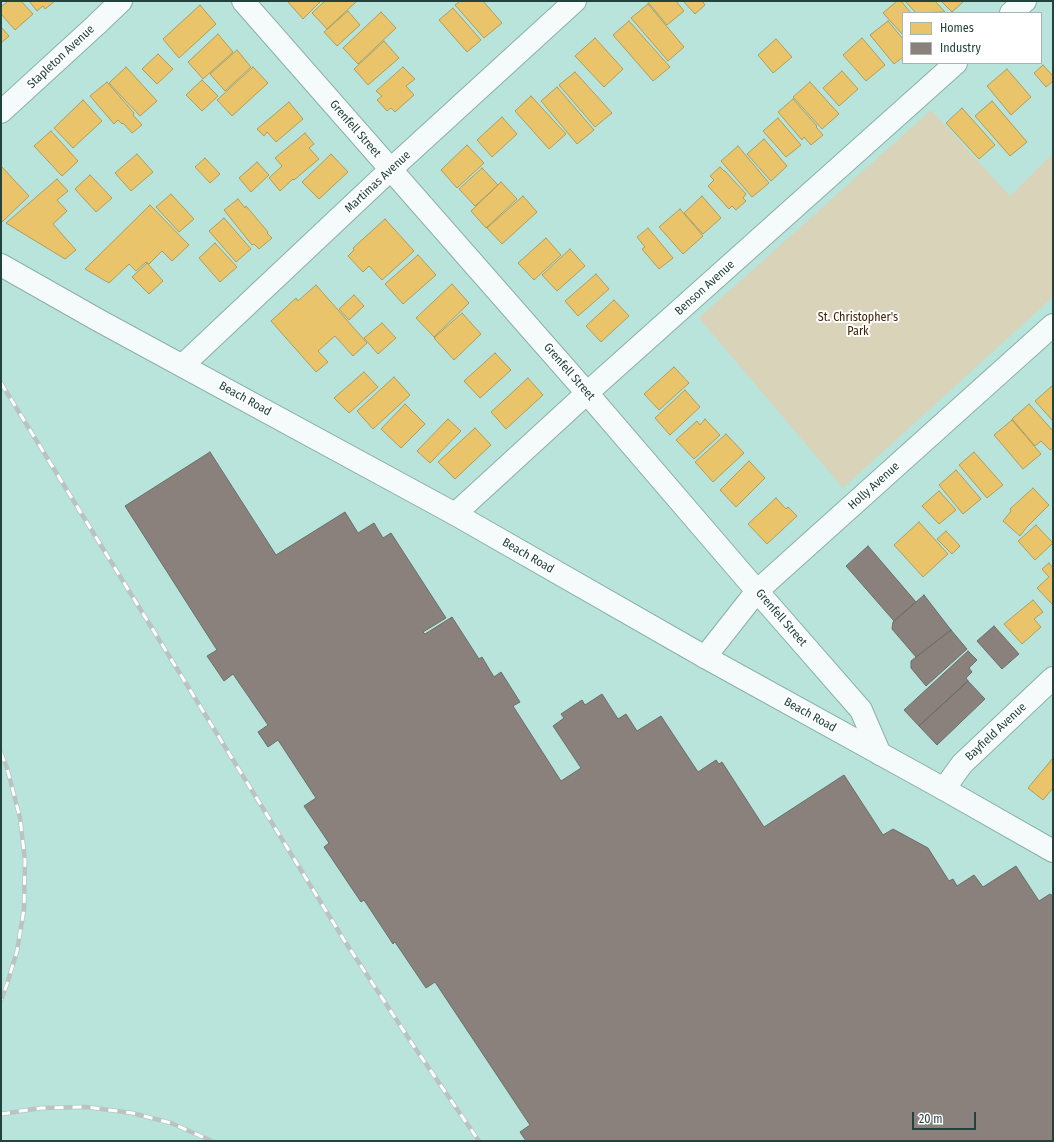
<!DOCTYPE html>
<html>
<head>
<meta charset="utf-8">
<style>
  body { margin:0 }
  #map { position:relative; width:1054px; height:1142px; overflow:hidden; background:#b8e4dc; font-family:"Fira Sans Condensed",sans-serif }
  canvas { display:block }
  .frame { position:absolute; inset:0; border:2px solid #22433d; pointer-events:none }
  .legend { position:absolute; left:902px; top:12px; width:140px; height:52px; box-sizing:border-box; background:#fff; border:1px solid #a7b4b1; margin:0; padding:5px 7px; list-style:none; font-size:12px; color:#22433d }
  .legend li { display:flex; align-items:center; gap:8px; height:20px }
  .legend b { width:20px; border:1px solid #a7b4b1 }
  .scale { position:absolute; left:912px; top:1112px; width:64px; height:18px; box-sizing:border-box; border:2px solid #22433d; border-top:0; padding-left:5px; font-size:12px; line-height:14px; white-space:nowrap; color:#22433d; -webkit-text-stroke:3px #fff; paint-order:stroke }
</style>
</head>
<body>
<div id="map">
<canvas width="1054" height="1142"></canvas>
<div class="frame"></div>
<ul class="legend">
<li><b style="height:11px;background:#e9c46a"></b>Homes</li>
<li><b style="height:11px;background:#8a817c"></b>Industry</li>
</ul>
<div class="scale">20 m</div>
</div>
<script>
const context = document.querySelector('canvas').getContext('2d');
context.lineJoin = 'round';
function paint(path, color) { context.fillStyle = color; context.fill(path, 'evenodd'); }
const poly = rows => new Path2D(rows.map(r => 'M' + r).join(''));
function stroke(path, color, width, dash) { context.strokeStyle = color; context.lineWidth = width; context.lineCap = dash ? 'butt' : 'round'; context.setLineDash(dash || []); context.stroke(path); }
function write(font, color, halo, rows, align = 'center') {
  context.font = font + ' "Fira Sans Condensed",sans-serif'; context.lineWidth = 4; context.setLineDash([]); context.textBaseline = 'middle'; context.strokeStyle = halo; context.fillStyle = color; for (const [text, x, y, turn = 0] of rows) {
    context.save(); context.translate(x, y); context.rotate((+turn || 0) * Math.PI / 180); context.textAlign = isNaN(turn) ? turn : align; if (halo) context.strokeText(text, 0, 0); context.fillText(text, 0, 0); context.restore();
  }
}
const green = poly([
  [931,110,1010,196,1053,153,1053,297,843,488,699,318]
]);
const homes = poly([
  [8,1,21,1,33,14,15,30,1,14,1,7,8,1],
  [29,1,55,1,45,9,43,6,37,11,29,1],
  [289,1,321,1,303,19,288,2,289,1],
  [325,1,357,1,327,29,312,13,325,1],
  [460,1,483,1,502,23,484,38,455,5,460,1],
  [647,1,676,1,684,11,667,25,647,1],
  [683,1,702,1,705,5,695,14,683,1],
  [897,1,901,1,911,13,903,13,903,35,883,13,897,1],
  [905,1,935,1,945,12,916,13,905,1],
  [941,1,964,1,952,12,941,1],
  [648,4,684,47,668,61,631,18,648,4],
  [200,5,216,24,179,58,163,39,200,5],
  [453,8,481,40,467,52,439,20,453,8],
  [348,11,360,25,337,46,324,32,348,11],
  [381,12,396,28,358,64,343,48,381,12],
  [629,21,670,67,653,81,613,35,629,21],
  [888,21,903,39,903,57,894,64,870,35,888,21],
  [1,27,9,36,1,43,1,27],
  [218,34,233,52,203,79,188,62,218,34],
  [595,38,623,69,604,87,575,56,595,38],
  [862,38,885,65,866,81,843,55,862,38],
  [776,39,792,57,773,73,758,55,776,39],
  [384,41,399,58,368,85,354,69,384,41],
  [237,50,251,67,225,91,210,74,237,50],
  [158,54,173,69,157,84,142,69,158,54],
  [1043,65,1053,76,1053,81,1046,87,1034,73,1043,65],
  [126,67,157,101,140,116,109,83,126,67],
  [253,67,268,83,232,116,217,100,253,67],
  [403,67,415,79,406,86,414,95,395,112,391,108,387,111,377,100,382,96,376,91,403,67],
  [1007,69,1031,97,1011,115,987,86,1007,69],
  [842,71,858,89,839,106,823,88,842,71],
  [575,72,612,113,595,127,559,85,575,72],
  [202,80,218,96,202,111,186,95,202,80],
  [107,82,134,113,133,115,142,125,132,133,123,123,122,124,118,120,114,124,90,96,107,82],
  [810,82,839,114,822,129,793,97,810,82],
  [557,87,594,130,577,144,541,101,557,87],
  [531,96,566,134,549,149,515,111,531,96],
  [793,99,817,126,816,127,823,135,811,145,804,137,802,140,778,112,793,99],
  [83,100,102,121,73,148,54,128,83,100],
  [992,101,1027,142,1010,156,975,116,992,101],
  [289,102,303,119,276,142,267,132,264,136,257,129,289,102],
  [962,108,995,145,979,159,946,123,962,108],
  [502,117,517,134,492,157,477,140,502,117],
  [778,118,801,145,786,157,763,131,778,118],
  [51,131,78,161,62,176,34,146,51,131],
  [305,133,314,144,309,148,319,159,294,180,293,179,280,191,269,178,282,166,275,158,305,133],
  [764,139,787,166,771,181,747,154,764,139],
  [467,145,484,163,457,188,441,170,467,145],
  [738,146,769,183,752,197,721,161,738,146],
  [137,154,153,172,131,191,115,173,137,154],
  [331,154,348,172,319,199,302,182,331,154],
  [205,158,220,174,210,183,195,167,205,158],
  [257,162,269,175,251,192,239,178,257,162],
  [1,166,29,196,2,222,1,221,1,166],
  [720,167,724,171,725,171,746,194,743,198,746,201,736,210,732,206,729,209,708,186,714,180,710,176,720,167],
  [482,168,498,185,475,206,459,189,482,168],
  [90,175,112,198,96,212,75,189,90,175],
  [57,179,68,191,57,200,67,211,53,224,76,250,65,259,6,223,57,179],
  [501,182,517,199,486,228,471,211,501,182],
  [171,194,194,219,179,232,156,207,171,194],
  [523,196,537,212,502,244,487,228,523,196],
  [702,196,721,218,703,234,684,213,702,196],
  [238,199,245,208,246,206,268,232,267,233,272,238,259,249,254,244,252,245,224,210,238,199],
  [150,205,189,245,172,261,162,251,149,264,146,262,136,271,129,264,109,283,85,269,150,205],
  [680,209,703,236,683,254,659,227,680,209],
  [224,218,251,249,236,262,209,231,224,218],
  [385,219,414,251,382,280,369,266,363,272,348,256,354,250,353,248,385,219],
  [648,228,673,258,659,269,642,249,645,247,637,237,648,228],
  [546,238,561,255,534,280,518,263,546,238],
  [215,243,237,267,220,282,199,258,215,243],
  [570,249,585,266,557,291,542,275,570,249],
  [418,255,436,275,403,304,385,284,418,255],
  [147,263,163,281,149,294,132,277,147,263],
  [596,274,609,289,578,316,565,301,596,274],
  [452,284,469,303,434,337,416,318,452,284],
  [316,285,367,343,353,356,335,336,318,351,328,362,316,372,271,321,296,298,298,301,316,285],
  [354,295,364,306,349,320,339,309,354,295],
  [614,300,629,316,601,342,586,326,614,300],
  [462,313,481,334,454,360,434,338,462,313],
  [382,323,396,338,378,354,364,338,382,323],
  [495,353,511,370,480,398,464,381,495,353],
  [674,367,689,383,659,410,644,394,674,367],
  [364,372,378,387,349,413,334,398,364,372],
  [394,377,410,395,373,429,357,411,394,377],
  [528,378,543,395,506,429,491,412,528,378],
  [1053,385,1053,421,1035,401,1053,385],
  [685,390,700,407,670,435,655,418,685,390],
  [405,404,425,424,401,448,381,429,405,404],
  [1029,404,1053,431,1053,448,1050,450,1041,441,1035,446,1012,419,1029,404],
  [448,419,461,431,430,463,417,451,448,419],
  [705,419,720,435,694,459,676,440,697,421,700,425,705,419],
  [1012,420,1041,454,1023,469,994,435,1012,420],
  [475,428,491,445,455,479,438,462,475,428],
  [726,434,744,453,713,482,695,462,726,434],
  [974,452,1003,485,987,498,959,465,974,452],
  [749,461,765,478,736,507,720,490,749,461],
  [956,470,981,499,963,514,939,485,956,470],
  [1033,488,1049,505,1027,527,1020,536,1003,521,1011,511,1010,509,1033,488],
  [939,491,956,510,939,524,922,506,939,491],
  [776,498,786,509,788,507,797,516,767,544,748,524,776,498],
  [919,522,948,554,923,577,894,545,919,522],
  [1036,525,1053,543,1035,560,1018,541,1036,525],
  [946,531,960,546,952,554,937,539,946,531],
  [1049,563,1053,568,1053,605,1037,588,1049,577,1042,569,1049,563],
  [1033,600,1043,612,1034,619,1041,627,1022,644,1004,624,1033,600],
  [1053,758,1053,788,1043,800,1028,788,1053,758]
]);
const industry = poly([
  [210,452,276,555,345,512,358,533,374,523,383,538,391,533,446,618,423,632,425,634,452,617,479,659,482,657,494,677,501,672,520,702,513,706,561,781,581,768,553,726,564,718,561,714,582,700,585,705,602,694,618,719,626,714,637,731,661,716,698,772,716,760,719,764,722,762,764,827,844,775,883,835,893,829,928,848,949,881,953,879,957,886,974,875,983,887,1016,866,1039,901,1050,894,1053,896,1053,1141,526,1141,520,1132,530,1125,435,982,426,988,395,942,393,944,364,900,361,902,324,847,329,843,304,806,316,798,278,740,268,747,258,732,268,725,233,674,224,681,207,656,217,650,125,506,210,452],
  [868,546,916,602,894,621,846,566,868,546],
  [924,595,951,630,916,657,892,629,893,622,924,595],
  [994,626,1019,654,1002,669,977,641,994,626],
  [951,630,967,649,926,686,911,668,911,661,951,630],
  [968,651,977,660,969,668,972,672,966,678,968,681,919,726,904,710,968,651],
  [968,681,985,699,937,745,919,726,968,681]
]);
const street = poly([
  [243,1,587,393,757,591,861,710,880,754],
  [1011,13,1025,1],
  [1,112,96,25,121,1],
  [183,365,390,170,575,1],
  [455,514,587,393,956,63],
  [705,657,757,591,1053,325],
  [944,789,962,764,1053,678]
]);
const secondary = poly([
  [1,265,98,320,455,514,705,657,944,789,1053,851]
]);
const rail = poly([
  [1,383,344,940,413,1045,479,1141],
  [1,753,7,768,20,818,25,860,24,909,17,951,7,984,1,1000],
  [1,1114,41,1108,86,1107,132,1113,171,1123,212,1141]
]);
const streetNames = [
  ["Stapleton Avenue",61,57,-43],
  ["Grenfell Street",355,129,49],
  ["Martimas Avenue",378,182,-43],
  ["Benson Avenue",705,288,-42],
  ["Grenfell Street",569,372,49],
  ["Beach Road",245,399,29],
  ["Holly Avenue",874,486,-42],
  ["Beach Road",528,556,30],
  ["Grenfell Street",781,618,49],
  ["Beach Road",810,715,29],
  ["Bayfield Avenue",996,732,-43]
];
const parkNames = [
  ["St. Christopher's",858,318],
  ["Park",858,332]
];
paint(green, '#d9d3b9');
paint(homes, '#e9c46a');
stroke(homes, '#ad9d5c', 1);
paint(industry, '#8a817c');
stroke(industry, '#6b6e69', 1);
stroke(street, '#8cafa9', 24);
stroke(secondary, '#8cafa9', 24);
stroke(street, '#f4fbfa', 22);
stroke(secondary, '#f4fbfa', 22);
stroke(rail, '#b9c4c2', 4.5);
stroke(rail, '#fff', 3, [9]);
write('12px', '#22433d', '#fff', streetNames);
write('12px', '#412202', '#fff', parkNames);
</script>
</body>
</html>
